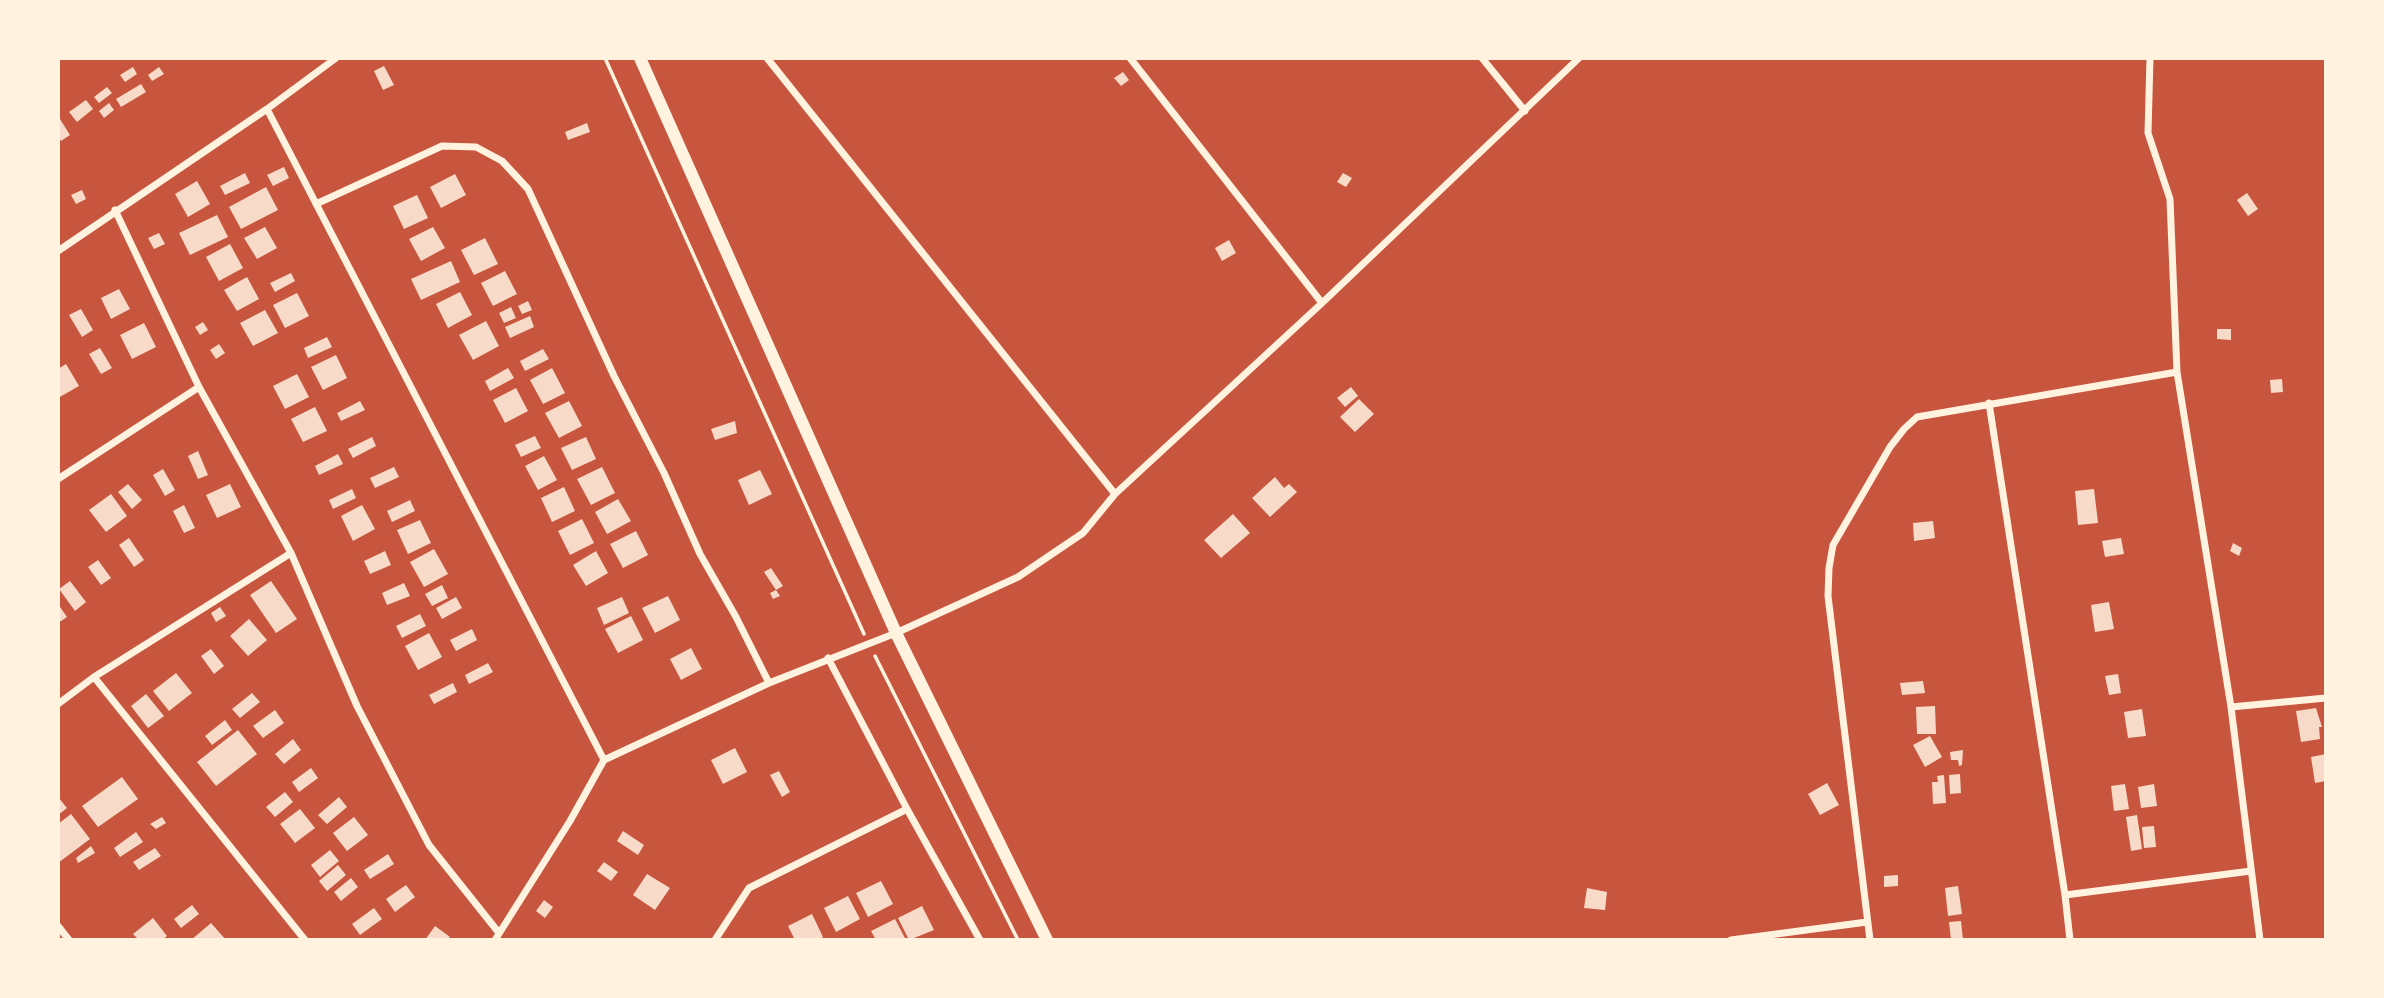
<!DOCTYPE html>
<html>
<head>
<meta charset="utf-8">
<style>
  body { margin:0 }
  #map { position:relative; width:2384px; height:998px; overflow:hidden; background:#c8553d; font-family:Arial,sans-serif }
  canvas { display:block }
  .frame { position:absolute; inset:0; border:60px solid #fff3e0; pointer-events:none }
</style>
</head>
<body>
<div id="map">
<canvas width="2384" height="998"></canvas>
<div class="frame"></div>
</div>
<script>
const context = document.querySelector('canvas').getContext('2d');
context.lineJoin = 'round';
function paint(path, color) { context.fillStyle = color; context.fill(path, 'evenodd'); }
const poly = rows => new Path2D(rows.map(r => 'M' + r).join(''));
function stroke(path, color, width, dash) { context.strokeStyle = color; context.lineWidth = width; context.lineCap = dash ? 'butt' : 'round'; context.setLineDash(dash || []); context.stroke(path); }
const building = poly([
  [384,66,394,85,383,90,374,71],
  [133,67,137,74,125,82,120,75],
  [159,67,164,74,152,81,148,75],
  [1123,72,1129,80,1121,86,1114,78],
  [141,84,146,92,121,107,116,99],
  [107,87,112,93,99,103,94,97],
  [86,100,93,109,77,122,69,112],
  [109,103,114,110,104,118,99,111],
  [60,119,70,135,61,141,58,136,58,120],
  [587,123,590,132,568,140,565,132],
  [284,167,289,178,273,186,267,175],
  [245,173,250,183,225,195,220,186],
  [1343,173,1352,178,1346,187,1337,182],
  [455,174,466,195,441,208,430,187],
  [197,181,210,204,188,217,175,194],
  [266,187,278,210,241,229,229,207],
  [82,190,86,199,76,204,71,195],
  [2247,193,2258,209,2248,216,2237,200],
  [417,195,428,218,404,229,393,206],
  [217,215,228,237,190,255,179,233],
  [265,227,277,248,257,259,244,238],
  [433,227,445,248,421,261,409,239],
  [159,233,165,244,154,249,148,238],
  [485,238,498,264,474,275,461,250],
  [1229,240,1236,253,1222,261,1215,248],
  [230,244,243,268,219,281,206,257],
  [451,261,460,282,421,300,411,279],
  [505,271,517,294,493,306,481,283],
  [291,273,295,281,275,292,270,283],
  [247,277,259,299,237,311,224,290],
  [119,289,130,309,111,319,101,298],
  [460,292,472,315,448,328,436,304],
  [297,293,309,316,285,328,273,305],
  [528,301,532,310,522,314,518,306],
  [511,307,516,318,504,323,499,313],
  [81,309,93,330,82,337,69,315],
  [265,310,278,333,253,346,240,323],
  [530,316,534,327,510,338,505,327],
  [486,321,499,346,473,360,459,335],
  [203,322,208,330,200,335,195,327],
  [144,323,156,347,132,359,120,335],
  [2217,329,2231,329,2231,340,2217,339],
  [327,337,332,347,308,358,304,348],
  [219,344,225,353,216,359,210,350],
  [100,348,112,368,101,374,89,354],
  [543,349,549,359,525,371,520,361],
  [336,355,347,378,323,390,311,367],
  [66,364,79,386,58,398,58,369],
  [508,368,514,378,490,391,485,381],
  [552,368,565,393,543,404,530,380],
  [297,374,309,397,285,409,273,386],
  [2282,379,2283,392,2271,393,2270,380],
  [1351,387,1358,396,1345,407,1337,398],
  [516,388,528,411,505,423,493,400],
  [1359,399,1374,414,1355,432,1340,417],
  [360,401,365,410,341,421,337,413],
  [569,401,582,426,559,438,545,413],
  [315,407,327,431,303,442,291,419],
  [735,421,737,433,715,440,711,429],
  [535,436,541,448,521,457,515,445],
  [372,437,376,446,353,458,348,449],
  [586,437,596,459,572,470,561,448],
  [198,451,208,475,198,479,188,456],
  [338,454,343,464,319,475,315,466],
  [544,456,557,480,538,490,525,466],
  [394,467,399,477,375,488,370,478],
  [602,467,615,493,591,505,577,479],
  [163,469,175,490,165,496,153,475],
  [760,470,772,494,749,505,738,480],
  [1275,477,1284,488,1289,484,1297,492,1270,517,1252,498],
  [128,484,142,500,132,509,118,492],
  [230,484,241,507,217,518,206,495],
  [564,487,575,511,552,522,541,498],
  [352,489,356,498,333,509,329,500],
  [2094,489,2098,523,2078,525,2075,491],
  [111,494,127,516,106,532,89,510],
  [618,499,631,521,607,534,595,512],
  [410,500,415,511,392,522,387,511],
  [184,505,195,528,184,533,173,511],
  [362,505,375,529,353,541,341,516],
  [1233,514,1250,533,1221,558,1204,540],
  [582,519,594,543,570,555,558,531],
  [420,520,431,543,408,554,397,530],
  [1933,521,1935,538,1914,541,1913,523],
  [636,531,648,555,623,568,610,544],
  [129,538,144,560,134,567,119,545],
  [2121,538,2124,554,2105,557,2102,541],
  [2233,543,2242,548,2239,556,2230,551],
  [434,549,448,574,424,587,410,562],
  [385,551,391,565,370,574,364,561],
  [596,551,608,573,586,586,573,565],
  [98,560,111,578,101,585,88,567],
  [771,568,783,586,776,590,780,596,773,599,770,593,776,590,764,572],
  [70,581,86,602,75,611,59,589],
  [271,581,297,619,276,633,250,595],
  [404,583,410,596,387,605,382,593],
  [442,585,448,598,432,606,425,594],
  [668,596,680,620,655,633,642,608],
  [456,597,462,608,442,619,436,608],
  [622,597,629,613,604,625,597,608],
  [2109,602,2114,629,2095,632,2091,605],
  [58,604,67,617,58,623],
  [220,607,226,616,216,622,211,613],
  [420,614,426,626,402,638,396,626],
  [631,616,643,640,618,653,605,629],
  [249,619,267,640,248,656,230,636],
  [472,629,477,640,456,651,450,640],
  [429,633,442,657,418,670,405,646],
  [691,648,702,669,681,680,670,659],
  [211,649,224,666,214,674,201,656],
  [488,663,493,672,469,684,465,675],
  [176,673,192,693,169,711,153,691],
  [2118,674,2121,693,2109,695,2105,676],
  [1923,681,1925,693,1902,695,1900,683],
  [453,683,457,692,434,704,429,695],
  [252,693,260,702,240,718,232,709],
  [146,694,164,716,148,728,131,706],
  [1935,706,1936,734,1917,734,1916,707],
  [2316,708,2322,727,2319,727,2320,739,2301,742,2296,711],
  [2142,709,2146,736,2128,738,2124,712],
  [275,710,284,723,263,738,253,726],
  [225,720,232,730,212,745,205,736],
  [238,730,257,754,216,786,197,762],
  [1930,736,1942,757,1925,767,1913,745],
  [293,739,301,750,284,764,275,754],
  [735,748,747,772,723,784,711,760],
  [1963,750,1962,765,1959,766,1958,760,1951,760,1950,752],
  [2326,754,2326,781,2315,783,2311,757],
  [311,768,318,778,299,792,292,782],
  [779,771,790,792,782,797,770,775],
  [1960,774,1961,793,1950,794,1949,775],
  [1944,775,1946,803,1933,804,1932,782,1938,782,1937,776],
  [122,777,138,799,98,827,82,806],
  [1827,783,1839,805,1820,815,1808,794],
  [2125,784,2129,809,2114,811,2111,786],
  [2154,784,2157,806,2141,808,2138,787],
  [285,792,293,802,275,817,266,807],
  [58,797,67,808,58,815],
  [339,797,347,807,327,824,318,815],
  [300,809,315,828,295,843,280,824],
  [71,814,90,839,58,863,58,824],
  [2137,815,2142,849,2131,851,2126,817],
  [162,817,166,823,156,829,150,824],
  [354,817,368,835,347,851,333,833],
  [2154,826,2156,847,2144,848,2142,827],
  [623,831,644,845,638,855,617,841],
  [136,832,143,842,120,857,114,848],
  [91,846,95,853,78,863,76,858],
  [155,848,161,856,139,870,133,862],
  [330,850,339,861,320,877,311,865],
  [388,854,394,864,370,879,364,870],
  [604,862,618,872,611,881,597,871],
  [338,865,346,875,327,891,319,881],
  [647,874,670,888,655,910,633,895],
  [1898,875,1898,886,1884,887,1884,876],
  [351,878,358,887,341,901,334,892],
  [881,881,893,904,868,917,856,893],
  [406,885,415,897,395,912,386,899],
  [1958,886,1962,914,1948,916,1945,888],
  [1587,888,1607,892,1605,910,1584,908],
  [848,896,860,919,836,932,824,908],
  [544,900,553,907,545,918,536,911],
  [192,905,199,914,181,928,174,919],
  [922,906,934,930,909,940,898,918],
  [374,908,382,919,360,935,352,924],
  [812,914,823,937,818,940,795,940,788,926],
  [153,918,167,936,162,940,139,940,133,934],
  [895,919,906,940,876,940,871,931],
  [1961,921,1963,940,1951,940,1949,922],
  [211,923,226,940,191,940],
  [435,926,450,937,447,940,425,940]
]);
const path = poly([
  [605,58,864,634],
  [875,656,1018,940]
]);
const minor = poly([
  [767,58,1115,494],
  [1130,58,1322,303],
  [1482,58,1525,111],
  [2150,58,2148,133,2170,199,2177,372,2231,707,2260,940],
  [267,109,604,760],
  [316,204,442,146,476,147,502,161,528,189,614,376,664,473,700,554,736,617,769,683],
  [115,210,199,387,291,553,357,706,429,845,499,933],
  [58,251,267,109,336,58],
  [1989,403,2065,895,2070,940],
  [58,479,199,387],
  [828,658,907,809,980,940],
  [94,677,305,940],
  [58,704,94,677,291,553],
  [2231,707,2326,698],
  [2065,895,2251,871],
  [58,926,69,940],
  [495,940,570,821,604,760,769,683,896,633,1018,577,1083,533,1115,494,1322,303,1579,58],
  [715,940,749,888,907,809],
  [1731,940,1867,922],
  [1870,940,1828,596,1829,568,1833,545,1890,447,1904,429,1917,417,2177,372]
]);
const tertiary = poly([
  [640,58,896,633,1047,940]
]);
paint(building, '#f7dbc8');
stroke(path, '#fff3e0', 3.5);
stroke(minor, '#fff3e0', 7);
stroke(tertiary, '#fff3e0', 12);
</script>
</body>
</html>
